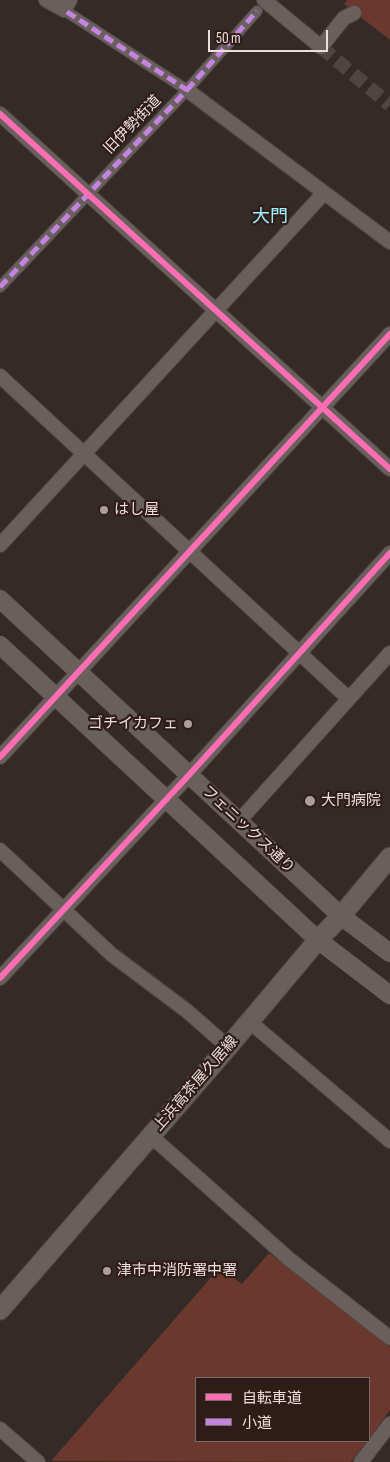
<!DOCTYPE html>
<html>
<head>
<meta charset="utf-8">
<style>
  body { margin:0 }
  #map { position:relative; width:390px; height:1462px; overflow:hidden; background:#342a27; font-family:"Sofia Sans Condensed","Noto Sans JP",sans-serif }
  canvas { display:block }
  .legend { position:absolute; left:195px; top:1377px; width:175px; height:65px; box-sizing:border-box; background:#2f1c18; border:1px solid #7a6a66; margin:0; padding:6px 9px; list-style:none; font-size:15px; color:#ebdedb }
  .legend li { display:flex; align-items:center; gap:10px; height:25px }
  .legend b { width:25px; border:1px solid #7a6a66 }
  .scale { position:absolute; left:208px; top:30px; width:120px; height:22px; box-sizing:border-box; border:2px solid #ebdedb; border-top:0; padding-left:6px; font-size:15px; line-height:18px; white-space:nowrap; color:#ebdedb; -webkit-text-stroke:4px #2f1c18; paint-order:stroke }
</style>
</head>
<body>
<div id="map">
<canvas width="390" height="1462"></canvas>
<ul class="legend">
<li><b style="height:6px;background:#f96db3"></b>自転車道</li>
<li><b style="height:6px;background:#c483df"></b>小道</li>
</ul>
<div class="scale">50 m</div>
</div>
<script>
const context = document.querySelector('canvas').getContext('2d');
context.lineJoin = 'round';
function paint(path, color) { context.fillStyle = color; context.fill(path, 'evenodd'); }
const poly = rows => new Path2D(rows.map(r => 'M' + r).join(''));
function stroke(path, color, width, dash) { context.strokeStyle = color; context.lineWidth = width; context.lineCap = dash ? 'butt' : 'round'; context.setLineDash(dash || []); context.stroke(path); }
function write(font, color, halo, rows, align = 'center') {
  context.font = font + ' "Sofia Sans Condensed","Noto Sans JP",sans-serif'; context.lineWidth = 4.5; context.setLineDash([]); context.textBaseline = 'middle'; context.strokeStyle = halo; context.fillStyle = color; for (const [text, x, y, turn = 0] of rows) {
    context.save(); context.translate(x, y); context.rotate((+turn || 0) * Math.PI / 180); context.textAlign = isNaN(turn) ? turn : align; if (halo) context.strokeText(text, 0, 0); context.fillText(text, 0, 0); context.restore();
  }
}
const green = poly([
  [347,0,390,0,390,40,344,4],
  [269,1253,390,1347,390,1410,369,1439,369,1378,196,1378,196,1441,367,1441,351,1462,51,1461,220,1267,242,1284]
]);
const minorTunnel = poly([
  [321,47,390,105]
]);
const pedestrian = poly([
  [187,90,257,11],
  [0,287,187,90,64,10]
]);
const minor = poly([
  [46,0,64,10,70,0],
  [264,0,321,47,344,18,354,13],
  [187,90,390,242],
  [0,114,390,469],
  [0,376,348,698],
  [0,545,324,193],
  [0,757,390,334],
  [239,821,390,653],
  [0,850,111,954,187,1011,228,1047],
  [0,978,189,775,390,553],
  [250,1022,390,1141],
  [151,1136,289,1259,390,1338],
  [0,1429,38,1462],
  [361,1462,390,1424]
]);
const tertiary = poly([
  [0,599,341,916,390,953],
  [0,645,318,940,390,995]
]);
const secondary = poly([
  [0,1310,228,1047,318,940,341,916,390,857]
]);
const quiet = poly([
  [187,90,257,11],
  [0,287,187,90,64,10]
]);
const cycleway = poly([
  [0,114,390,469],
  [0,757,390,334],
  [0,978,189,775,390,553]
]);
const markers = [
  [104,510,5,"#ab9f9c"],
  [188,724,5,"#ab9f9c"],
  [310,801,6,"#ab9f9c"],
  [107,1271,5,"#ab9f9c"]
];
const streetNames = [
  ["旧伊勢街道",133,125,-46],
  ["フェニックス通り",248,830,43],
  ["上浜高茶屋久居線",196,1084,-49]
];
const poiNames = [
  ["はし屋",114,510],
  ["ゴチイカフェ",178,724,"right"],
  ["大門病院",321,801],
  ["津市中消防署中署",117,1271]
];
const quarterNames = [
  ["大門",270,217]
];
paint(green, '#6a382d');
stroke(minorTunnel, '#4f4542', 14, [14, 7]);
stroke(pedestrian, '#514745', 12);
stroke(minor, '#514745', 16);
stroke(tertiary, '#514745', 19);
stroke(secondary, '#514745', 21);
stroke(pedestrian, '#69605d', 10);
stroke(minor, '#69605d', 14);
stroke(tertiary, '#69605d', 18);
stroke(secondary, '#69605d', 19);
stroke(quiet, '#c483df', 5, [10, 5]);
stroke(cycleway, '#f96db3', 6);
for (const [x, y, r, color] of markers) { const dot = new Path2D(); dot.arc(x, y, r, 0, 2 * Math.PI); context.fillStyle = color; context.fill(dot); stroke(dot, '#2f1c18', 2); }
write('15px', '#ebdedb', '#2f1c18', streetNames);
write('15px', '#ebdedb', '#2f1c18', poiNames, 'left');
write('18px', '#9feffd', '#2f1c18', quarterNames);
</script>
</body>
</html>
